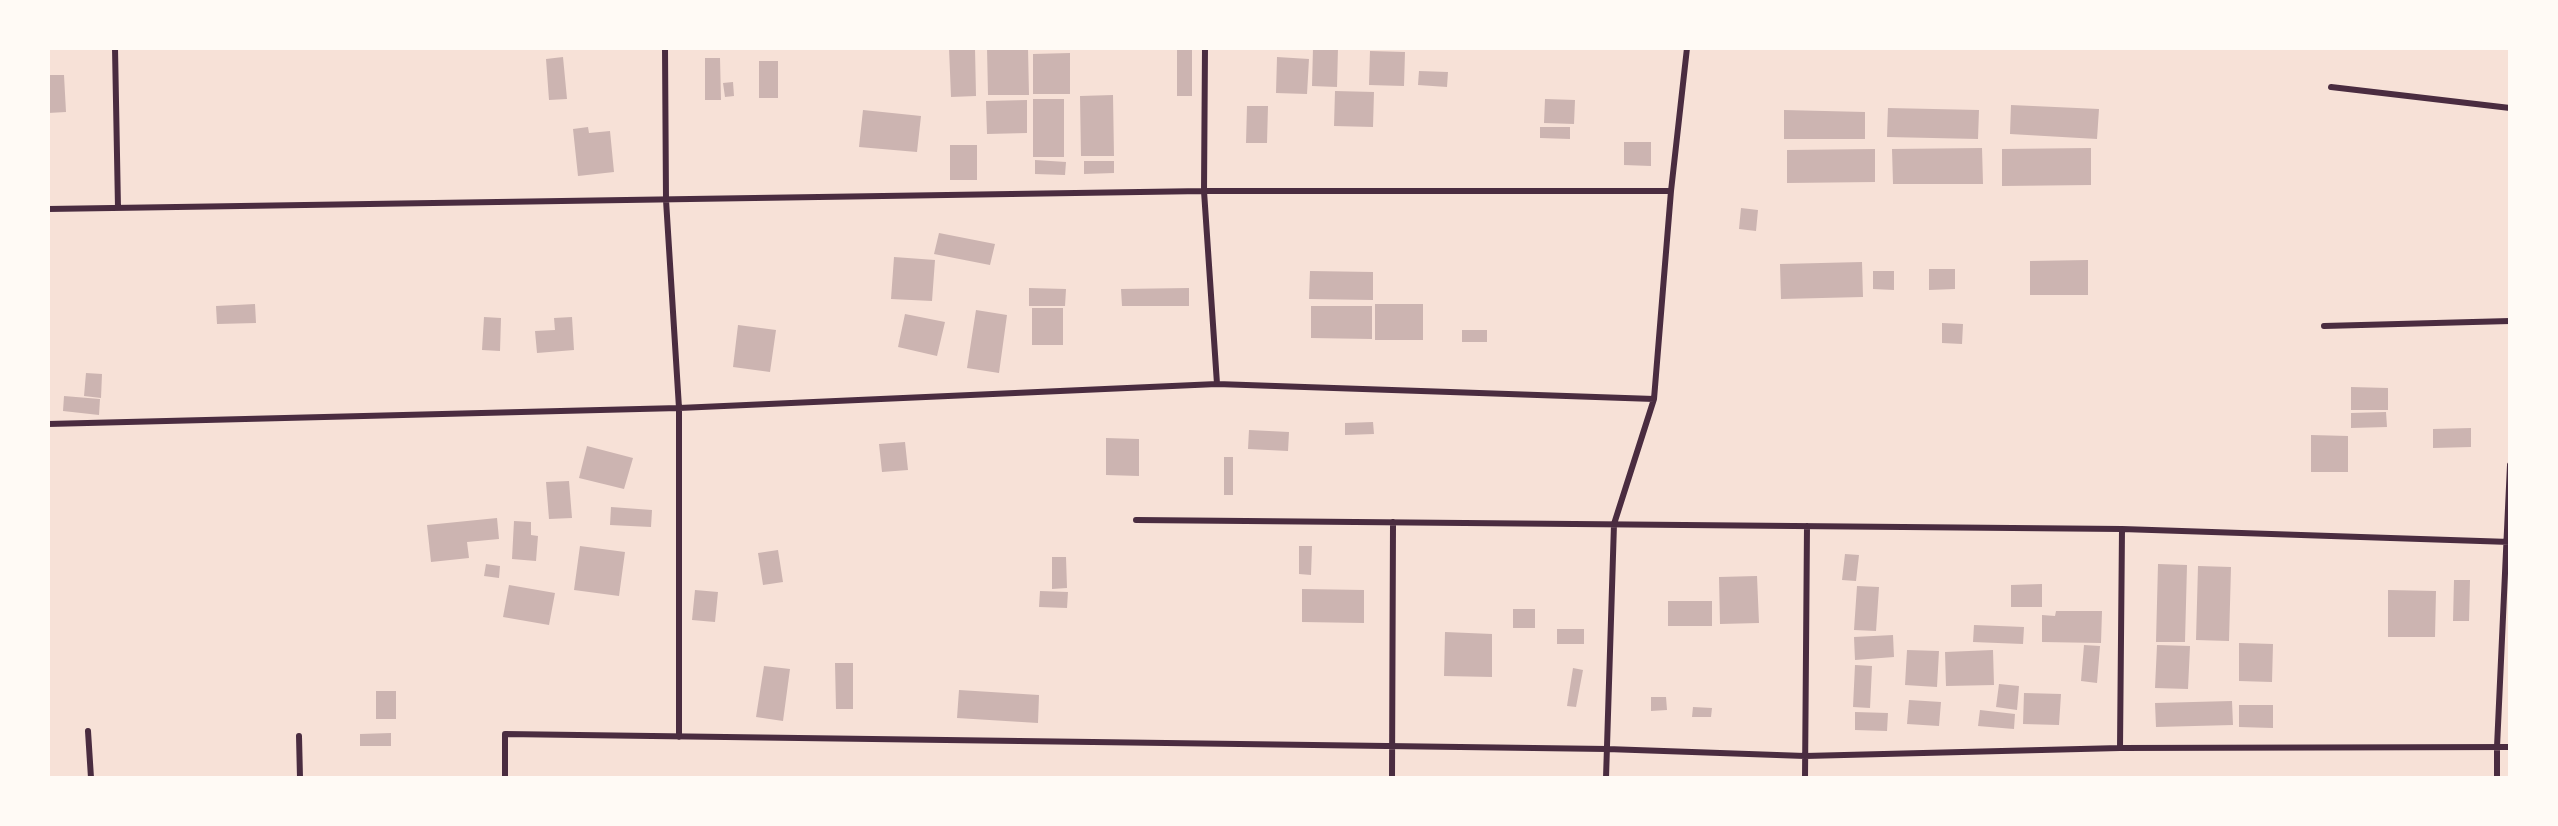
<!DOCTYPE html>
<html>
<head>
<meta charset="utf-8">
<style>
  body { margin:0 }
  #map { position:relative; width:2558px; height:826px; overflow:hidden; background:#f7e1d7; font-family:"DejaVu Sans",sans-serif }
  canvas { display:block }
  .frame { position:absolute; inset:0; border:50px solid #fffaf5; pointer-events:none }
</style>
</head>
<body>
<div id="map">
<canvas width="2558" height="826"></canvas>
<div class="frame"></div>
</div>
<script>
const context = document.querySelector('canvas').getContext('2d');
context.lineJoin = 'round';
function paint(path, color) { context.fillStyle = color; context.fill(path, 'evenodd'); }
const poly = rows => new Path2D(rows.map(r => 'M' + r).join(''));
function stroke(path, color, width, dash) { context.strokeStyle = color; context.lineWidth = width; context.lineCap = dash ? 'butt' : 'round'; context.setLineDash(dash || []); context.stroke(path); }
const building = poly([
  [949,48,975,48,976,96,951,97],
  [987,48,1028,48,1029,95,988,95],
  [1177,48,1192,48,1192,96,1177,96],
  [1313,48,1338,48,1337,87,1312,86],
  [1370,51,1405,52,1404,86,1369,85],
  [1070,53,1070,94,1033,94,1033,54],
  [563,57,567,99,549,100,546,59],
  [1277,57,1309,59,1307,94,1276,93],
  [705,58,720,58,721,100,705,100],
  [759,61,778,61,778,98,759,98],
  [1419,71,1448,72,1447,87,1418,85],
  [48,75,64,75,66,112,48,113],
  [733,82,734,96,725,97,723,83],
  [1335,91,1374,92,1373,127,1334,126],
  [1113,95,1114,156,1081,156,1080,96],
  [1033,99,1064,99,1064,157,1033,157],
  [1545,99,1575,100,1574,124,1544,123],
  [1027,100,1027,133,987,134,986,101],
  [2011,105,2099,109,2097,139,2010,134],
  [1247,106,1268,106,1267,143,1246,143],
  [1888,108,1979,110,1978,139,1887,137],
  [863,110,921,116,917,152,859,147],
  [1784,110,1865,112,1865,139,1784,139],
  [588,127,589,133,610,131,614,172,578,176,573,129],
  [1540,127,1570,127,1570,139,1540,138],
  [1624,142,1651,142,1651,166,1624,165],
  [950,145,977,145,977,180,950,180],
  [1982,148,1983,184,1893,184,1892,149],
  [2091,148,2091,185,2002,186,2002,149],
  [1875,149,1875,182,1787,183,1787,150],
  [1035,160,1066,162,1065,175,1035,174],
  [1084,161,1114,161,1114,173,1084,174],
  [1741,208,1758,210,1756,231,1739,229],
  [939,233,995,244,990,265,934,254],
  [894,257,935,260,932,301,891,299],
  [2088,260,2088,295,2030,295,2030,261],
  [1862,262,1863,297,1781,299,1780,264],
  [1929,269,1955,269,1955,289,1929,290],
  [1310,271,1373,272,1373,300,1309,299],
  [1873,271,1894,271,1894,290,1873,289],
  [1029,288,1066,289,1065,306,1029,306],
  [1189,288,1189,306,1122,306,1121,289],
  [255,304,256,323,217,324,216,306],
  [1375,304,1423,304,1423,340,1375,340],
  [1311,306,1372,306,1372,339,1311,338],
  [1032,308,1063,308,1063,345,1032,345],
  [976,310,1007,315,999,373,967,368],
  [905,314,945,322,937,356,898,347],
  [484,317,501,318,500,351,482,350],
  [572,317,574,350,537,353,535,331,555,330,554,318],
  [1942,323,1963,324,1962,344,1942,343],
  [738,325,776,330,770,372,733,367],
  [1462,330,1487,330,1487,342,1462,342],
  [86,373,102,374,101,398,84,396],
  [2351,387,2388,388,2388,410,2351,410],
  [64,396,100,399,99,415,63,411],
  [2386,412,2387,427,2351,428,2351,413],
  [1373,422,1374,434,1345,435,1345,423],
  [2471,428,2471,447,2433,448,2433,429],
  [1249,430,1289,432,1288,451,1248,449],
  [2311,435,2348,436,2348,472,2311,472],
  [1106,438,1139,439,1139,476,1106,475],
  [905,442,908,470,882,472,879,444],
  [587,446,633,458,624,489,579,478],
  [1224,457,1233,457,1233,495,1224,495],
  [569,481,572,518,549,519,546,482],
  [611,507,652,510,651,527,610,525],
  [497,518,499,539,467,542,469,558,431,562,427,525],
  [514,521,531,522,531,535,538,536,536,561,512,559],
  [580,546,625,552,619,596,574,590],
  [1299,546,1312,546,1311,575,1299,574],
  [778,550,783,582,763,585,758,553],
  [1845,554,1859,555,1856,581,1842,580],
  [1052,557,1066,557,1067,588,1052,589],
  [486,564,500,566,499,578,484,576],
  [2158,564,2187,565,2185,642,2156,642],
  [2198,566,2231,567,2229,641,2196,640],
  [1757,576,1759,623,1720,624,1719,577],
  [2454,580,2470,580,2469,621,2453,621],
  [2042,584,2042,607,2011,607,2011,585],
  [509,585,555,593,549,625,503,617],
  [1857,586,1879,587,1876,631,1854,630],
  [1302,589,1364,590,1364,623,1302,622],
  [695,590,718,592,715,622,692,620],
  [2388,590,2436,591,2435,637,2388,637],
  [1040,591,1068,592,1067,608,1039,607],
  [1668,601,1712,601,1712,626,1668,626],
  [1513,609,1535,609,1535,628,1513,628],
  [2056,611,2102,611,2101,643,2042,642,2042,615,2055,616],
  [1974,625,2024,627,2023,644,1973,642],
  [1557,629,1584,629,1584,644,1557,644],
  [1445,632,1492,634,1492,677,1444,676],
  [1893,635,1894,657,1855,660,1854,637],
  [2239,643,2273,644,2272,682,2239,681],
  [2084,645,2100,646,2097,683,2081,681],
  [2157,645,2190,646,2188,689,2155,688],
  [1907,650,1939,651,1937,687,1905,685],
  [1993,650,1994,685,1946,686,1945,652],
  [835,663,853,663,853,709,836,709],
  [1855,665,1872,666,1870,708,1853,707],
  [764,666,790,669,783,721,756,717],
  [1573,668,1583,670,1576,707,1567,706],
  [1999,684,2019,686,2017,710,1996,707],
  [959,690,1039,695,1038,723,957,718],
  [376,691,396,691,396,719,376,719],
  [2024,693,2061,694,2059,725,2023,724],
  [1651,697,1666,697,1667,710,1651,711],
  [1909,700,1941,702,1939,726,1907,724],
  [2232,701,2233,725,2156,727,2155,703],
  [2239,705,2273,705,2273,728,2239,727],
  [1693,707,1712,708,1711,717,1692,717],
  [1980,710,2015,714,2014,729,1978,726],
  [1855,712,1888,713,1887,731,1855,730],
  [391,733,391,746,360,746,360,734]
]);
const minor = poly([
  [115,48,118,208],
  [665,48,666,200,679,408,679,737],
  [1205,48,1204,191,1217,384],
  [2331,87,2510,108],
  [48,209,1204,191,1671,191],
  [2324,326,2510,321],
  [48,424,679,408,1217,384,1654,399],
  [1136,520,2122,529,2510,542],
  [88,731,91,778],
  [299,736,300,778],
  [2120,748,2122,529],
  [505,778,505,734,1607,749,1805,756,2120,748,2510,747],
  [1392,778,1393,522],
  [1606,778,1614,524,1654,399,1671,191,1687,48],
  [1805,778,1807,526],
  [2497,778,2497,747,2510,465]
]);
paint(building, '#ccb4b1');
stroke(minor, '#4a2c40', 6);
</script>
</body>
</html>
